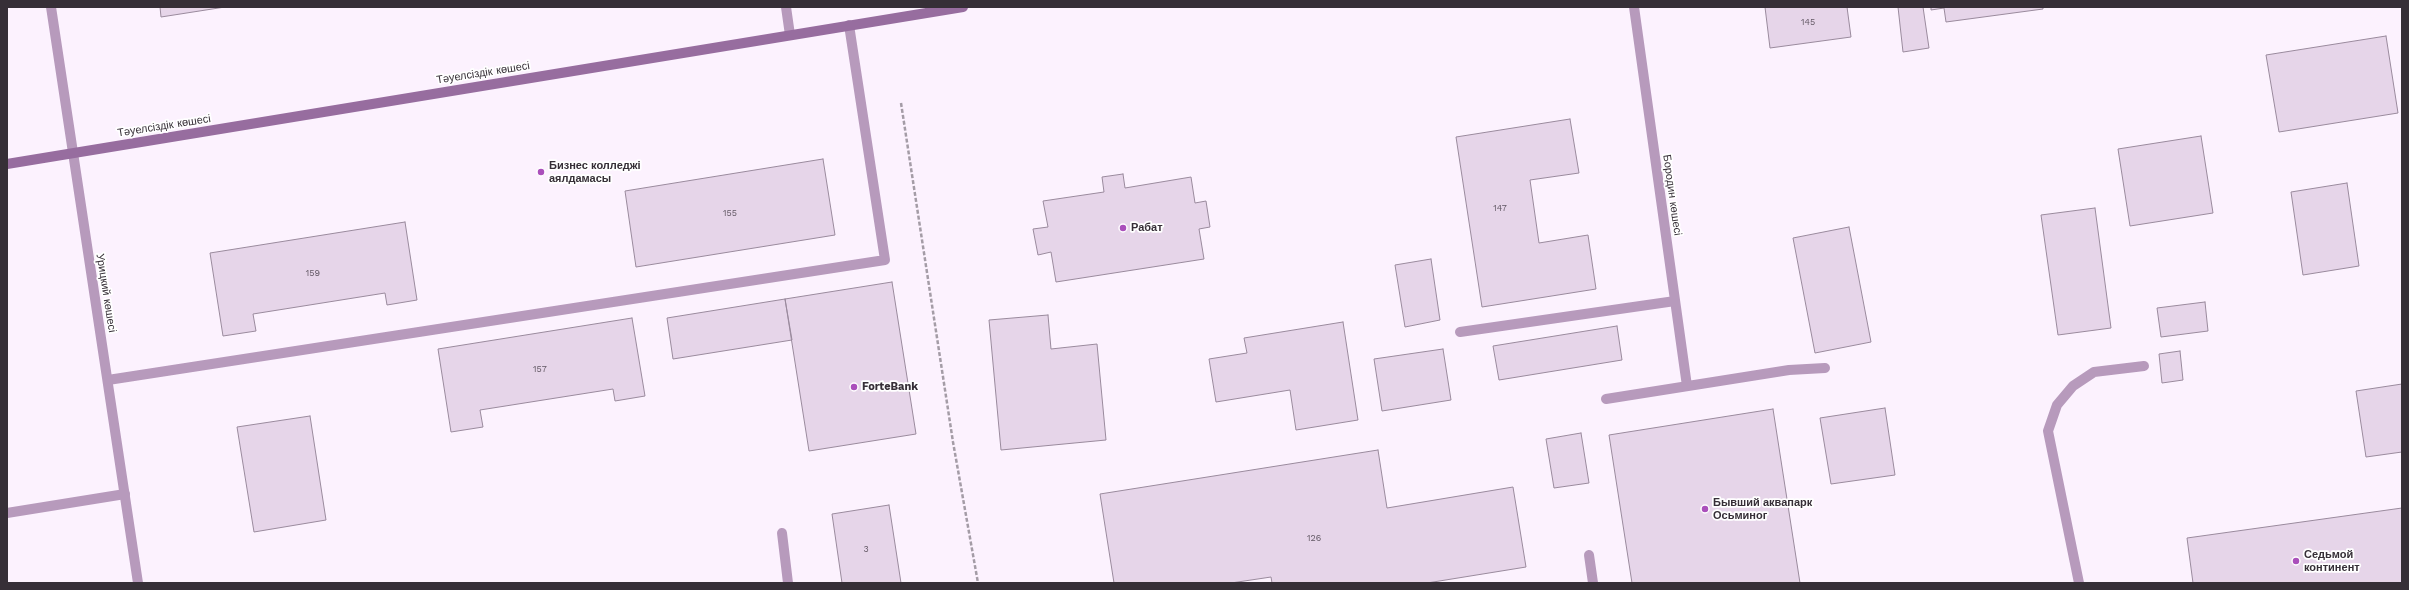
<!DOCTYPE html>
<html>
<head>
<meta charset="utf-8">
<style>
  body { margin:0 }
  #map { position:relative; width:2409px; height:590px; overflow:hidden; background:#fcf2fe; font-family:"Work Sans",sans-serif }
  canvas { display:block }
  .frame { position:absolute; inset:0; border:8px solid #362f37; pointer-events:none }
</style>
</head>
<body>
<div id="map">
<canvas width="2409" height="590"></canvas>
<div class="frame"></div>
</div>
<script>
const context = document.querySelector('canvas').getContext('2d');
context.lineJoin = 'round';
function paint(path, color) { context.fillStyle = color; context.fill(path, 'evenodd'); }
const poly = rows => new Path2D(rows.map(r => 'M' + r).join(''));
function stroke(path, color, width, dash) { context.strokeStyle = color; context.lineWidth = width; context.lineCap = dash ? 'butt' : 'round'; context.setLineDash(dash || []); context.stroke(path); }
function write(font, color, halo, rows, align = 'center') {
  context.font = font + ' "Work Sans",sans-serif'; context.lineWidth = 3.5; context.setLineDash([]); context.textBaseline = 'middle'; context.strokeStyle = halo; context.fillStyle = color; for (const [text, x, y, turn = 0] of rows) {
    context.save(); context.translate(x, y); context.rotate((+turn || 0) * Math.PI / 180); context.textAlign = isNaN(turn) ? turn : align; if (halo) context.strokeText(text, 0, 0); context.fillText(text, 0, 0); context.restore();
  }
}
const building = poly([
  [160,7,225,7,161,17,160,7],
  [1765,7,1847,7,1851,37,1770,48,1765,7],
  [1898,7,1923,7,1929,48,1903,52,1898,7],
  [1931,7,2043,7,2043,9,1946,22,1944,8,1931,10,1931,7],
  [2386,36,2398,113,2279,132,2266,55,2386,36],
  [1570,119,1579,173,1530,180,1539,243,1588,235,1596,289,1482,307,1456,137,1570,119],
  [2201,136,2213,213,2130,226,2118,149,2201,136],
  [823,159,835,235,636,267,625,191,823,159],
  [1123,174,1125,188,1191,177,1195,203,1206,201,1210,227,1199,229,1204,259,1056,282,1051,252,1038,255,1033,229,1048,227,1043,201,1104,192,1102,177,1123,174],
  [2347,183,2359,266,2303,275,2291,192,2347,183],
  [2095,208,2111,328,2058,335,2041,215,2095,208],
  [405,222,417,300,387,305,385,293,253,314,256,331,223,336,210,253,405,222],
  [1849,227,1871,342,1815,353,1793,238,1849,227],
  [1431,259,1440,320,1405,327,1395,265,1431,259],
  [892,282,916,434,809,451,785,299,892,282],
  [785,299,792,340,673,359,667,318,785,299],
  [2205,302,2208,331,2161,337,2157,308,2205,302],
  [1048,315,1051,349,1097,344,1106,440,1001,450,989,320,1048,315],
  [632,318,645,396,615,401,613,389,480,410,483,427,451,432,438,349,632,318],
  [1343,322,1358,420,1296,430,1290,390,1216,402,1209,359,1247,353,1244,338,1343,322],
  [1617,326,1622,360,1499,380,1493,346,1617,326],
  [1443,349,1451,400,1382,411,1374,359,1443,349],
  [2180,351,2183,380,2162,383,2159,354,2180,351],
  [2402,384,2402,452,2366,457,2356,391,2402,384],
  [1885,408,1895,475,1831,484,1820,418,1885,408],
  [1773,409,1800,583,1632,583,1609,435,1773,409],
  [310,416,326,520,254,532,237,427,310,416],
  [1581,433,1589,483,1554,488,1546,439,1581,433],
  [1378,450,1387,508,1513,487,1526,567,1427,583,1272,583,1271,577,1231,583,1114,583,1100,494,1378,450],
  [889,505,901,583,842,583,832,514,889,505],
  [2402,508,2402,583,2193,583,2187,538,2402,508]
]);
const path = poly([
  [901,103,953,442,978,583]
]);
const lane = poly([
  [786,7,790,35],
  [1634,7,1687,386],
  [1460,332,1675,301],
  [108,380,885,260,849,25],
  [1606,399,1789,370,1825,368],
  [7,513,125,494],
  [782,533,788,583],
  [1589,555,1593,583],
  [2079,583,2048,431,2057,405,2073,386,2094,372,2144,366]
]);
const street = poly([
  [51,7,138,583]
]);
const secondary = poly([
  [7,164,963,7]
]);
const markers = [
  [541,172,4,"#aa4fbb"],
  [1123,228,4,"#aa4fbb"],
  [854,387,4,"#aa4fbb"],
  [1705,509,4,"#aa4fbb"],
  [2296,561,4,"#aa4fbb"]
];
const numberNames = [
  ["145",1808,22],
  ["147",1500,208],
  ["155",730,213],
  ["159",313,273],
  ["157",540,369],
  ["126",1314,538],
  ["3",866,549]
];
const streetNames = [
  ["Тәуелсіздік көшесі",483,73,-9],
  ["Тәуелсіздік көшесі",164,126,-9],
  ["Бородин көшесі",1672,195,82],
  ["Урицкий көшесі",106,293,81]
];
const poiNames = [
  ["Бизнес колледжі",549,166],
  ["аялдамасы",549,179],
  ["Рабат",1131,228],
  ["ForteBank",862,387],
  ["Бывший аквапарк",1713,503],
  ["Осьминог",1713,516],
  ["Седьмой",2304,555],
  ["континент",2304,568]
];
paint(building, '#e6d5e9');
stroke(building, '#9a8a9d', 1);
stroke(path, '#a49ca6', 2.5, [4, 2]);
stroke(lane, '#b79abc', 10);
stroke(street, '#b79abc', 10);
stroke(secondary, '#976d9f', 10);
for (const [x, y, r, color] of markers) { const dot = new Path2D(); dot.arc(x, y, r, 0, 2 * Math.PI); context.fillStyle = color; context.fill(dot); stroke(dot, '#fff', 1.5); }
write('9px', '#625864', null, numberNames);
write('11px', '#362f37', '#fff', streetNames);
write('bold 11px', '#362f37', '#fff', poiNames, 'left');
</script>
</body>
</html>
